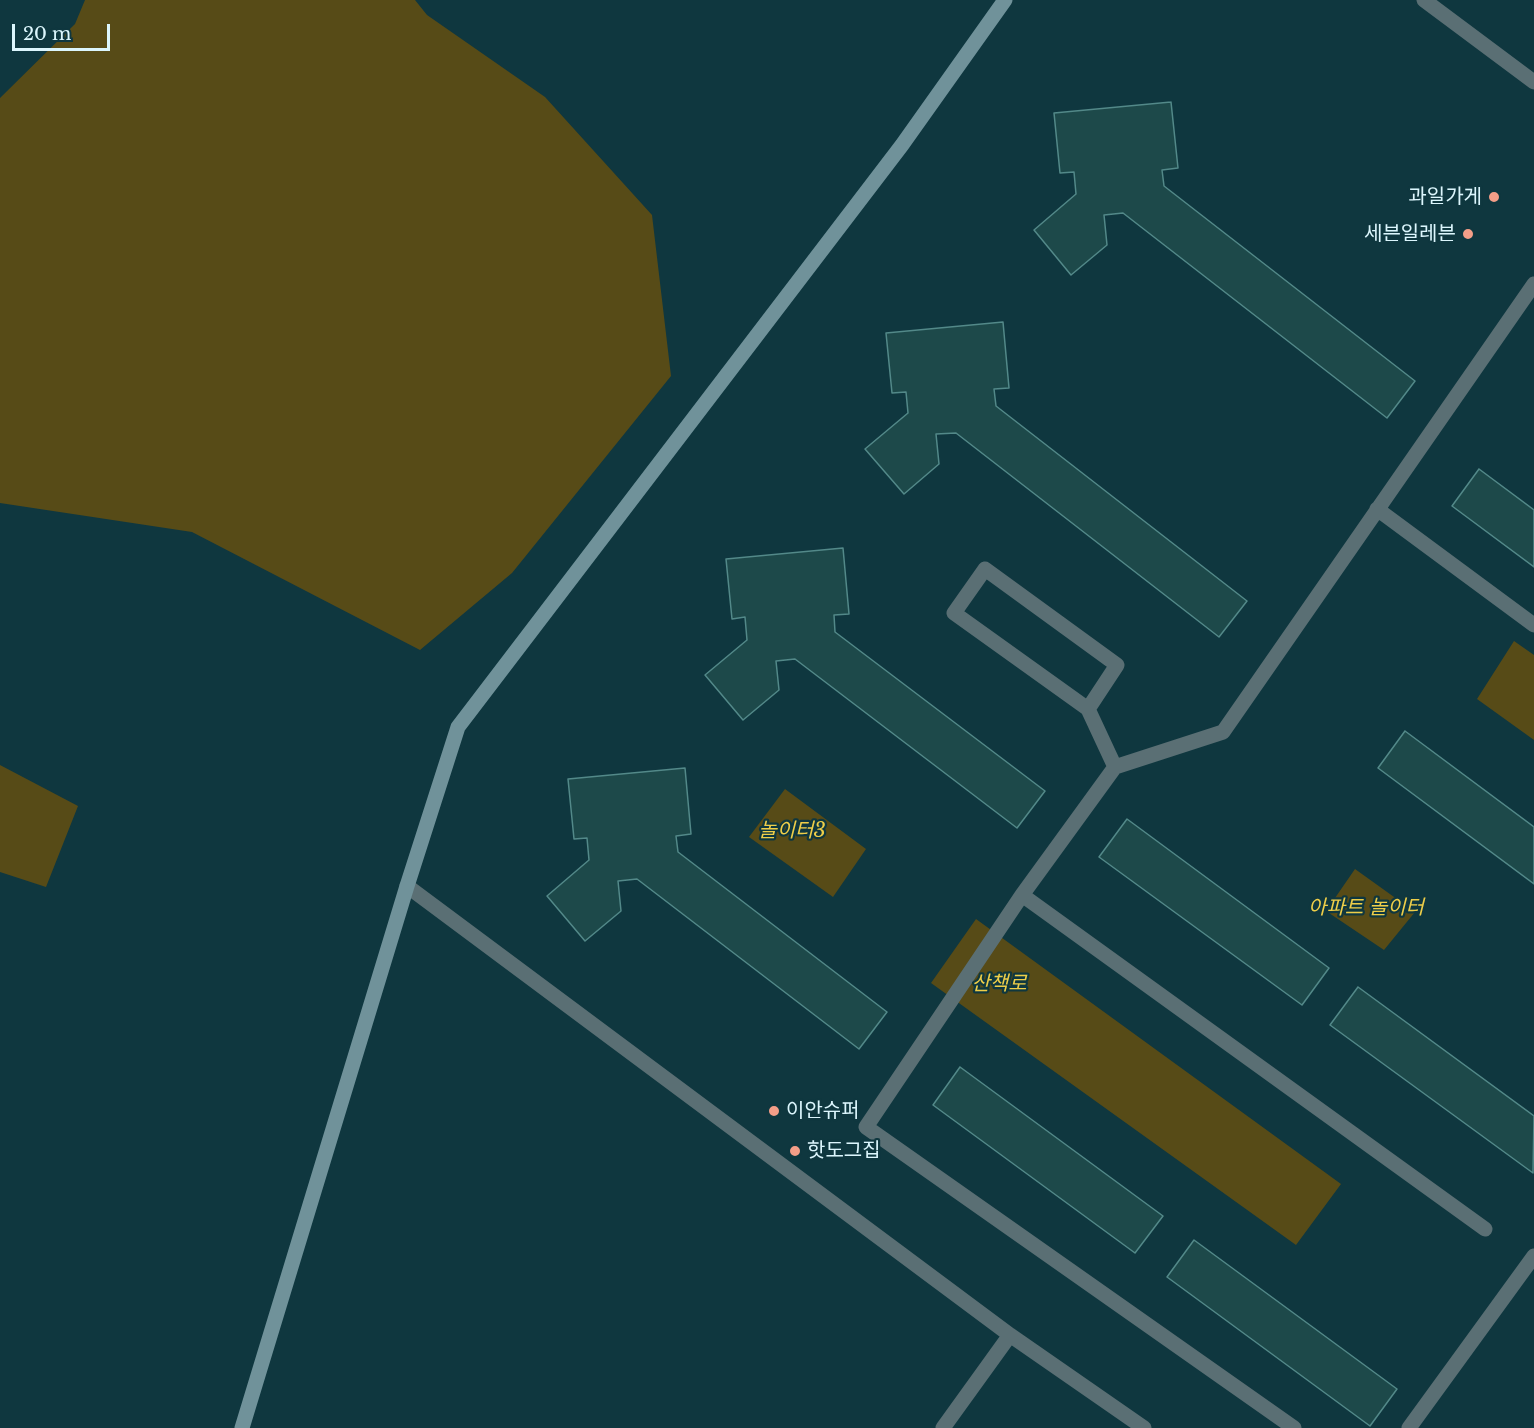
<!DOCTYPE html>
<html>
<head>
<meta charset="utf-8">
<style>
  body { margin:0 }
  #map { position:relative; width:1534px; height:1428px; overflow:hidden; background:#0f373f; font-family:"Libre Baskerville",serif }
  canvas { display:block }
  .scale { position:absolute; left:12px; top:24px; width:98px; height:27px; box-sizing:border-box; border:3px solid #dcf6fd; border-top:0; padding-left:8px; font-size:18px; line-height:21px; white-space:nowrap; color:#dcf6fd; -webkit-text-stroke:4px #0f373f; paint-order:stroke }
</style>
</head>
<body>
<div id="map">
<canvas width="1534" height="1428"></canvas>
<div class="scale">20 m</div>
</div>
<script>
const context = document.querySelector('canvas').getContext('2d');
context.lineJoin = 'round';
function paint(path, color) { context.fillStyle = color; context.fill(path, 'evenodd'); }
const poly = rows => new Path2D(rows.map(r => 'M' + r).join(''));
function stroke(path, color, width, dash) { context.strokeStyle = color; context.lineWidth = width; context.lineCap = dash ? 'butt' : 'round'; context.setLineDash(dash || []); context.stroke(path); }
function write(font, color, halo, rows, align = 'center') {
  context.font = font + ' "Libre Baskerville","Noto Sans KR",serif'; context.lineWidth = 4.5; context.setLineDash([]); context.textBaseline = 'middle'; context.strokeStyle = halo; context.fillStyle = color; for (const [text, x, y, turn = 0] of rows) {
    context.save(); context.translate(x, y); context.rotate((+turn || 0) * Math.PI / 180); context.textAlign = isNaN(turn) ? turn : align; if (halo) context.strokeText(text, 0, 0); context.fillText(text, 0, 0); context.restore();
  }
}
const green = poly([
  [85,0,415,0,427,15,545,97,652,215,671,376,512,573,420,650,192,532,0,503,0,98,75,24],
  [1514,641,1534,655,1534,740,1477,699],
  [0,765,78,806,46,887,0,872],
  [785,789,866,849,833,897,749,837],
  [1355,869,1415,912,1384,950,1326,911],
  [976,919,1341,1184,1296,1245,931,983]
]);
const building = poly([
  [1171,102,1178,168,1162,170,1164,186,1415,381,1387,418,1123,213,1104,215,1107,245,1071,275,1034,230,1076,194,1074,172,1060,173,1054,113,1171,102],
  [1003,322,1009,388,994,389,996,406,1247,601,1219,637,956,433,936,434,939,464,904,494,865,449,908,413,906,392,892,393,886,333,1003,322],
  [1479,469,1534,510,1534,567,1452,506,1479,469],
  [843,548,849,614,834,615,835,632,1045,791,1017,828,795,659,776,661,779,690,743,720,705,675,747,640,745,617,732,619,726,559,843,548],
  [1405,731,1534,827,1534,884,1378,768,1405,731],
  [685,768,691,834,676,836,678,852,887,1012,859,1049,637,879,618,881,621,911,585,941,547,896,589,860,587,838,574,839,568,779,685,768],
  [1127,819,1329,968,1302,1005,1099,857,1127,819],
  [1358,987,1534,1116,1533,1173,1330,1025,1358,987],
  [960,1067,1163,1216,1135,1253,933,1105,960,1067],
  [1194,1240,1397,1389,1370,1426,1167,1277,1194,1240]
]);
const lane = poly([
  [1377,509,1534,625],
  [1088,709,1117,665,985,569,954,613,1088,709,1115,767],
  [1022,895,1485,1229],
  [1294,1428,866,1127,1022,895,1115,767,1223,732,1534,284]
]);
const street = poly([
  [1424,0,1534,82],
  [407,886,1010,1335,1144,1428],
  [943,1428,1010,1335],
  [1409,1428,1534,1256]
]);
const secondary = poly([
  [242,1428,407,886,458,727,902,145,1005,0]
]);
const markers = [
  [1494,197,6,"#f49e88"],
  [1468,234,6,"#f49e88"],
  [774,1111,6,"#f49e88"],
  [795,1151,6,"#f49e88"]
];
const poiNames = [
  ["과일가게",1482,197],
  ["세븐일레븐",1456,234],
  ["이안슈퍼",786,1111,"left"],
  ["핫도그집",807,1151,"left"]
];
const parkNames = [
  ["놀이터3",792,831],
  ["아파트 놀이터",1366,908],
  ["산책로",999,984]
];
paint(green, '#574b17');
paint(building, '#1d494a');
stroke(building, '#538989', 1.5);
stroke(lane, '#5a6f74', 15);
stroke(street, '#5a6f74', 15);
stroke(secondary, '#70929a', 15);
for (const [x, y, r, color] of markers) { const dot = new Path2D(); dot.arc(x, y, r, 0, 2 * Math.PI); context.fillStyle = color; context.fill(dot); stroke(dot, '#0f373f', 2); }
write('20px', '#dcf6fd', '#0f373f', poiNames, 'right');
write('italic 20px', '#eece49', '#0f373f', parkNames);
</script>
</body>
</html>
